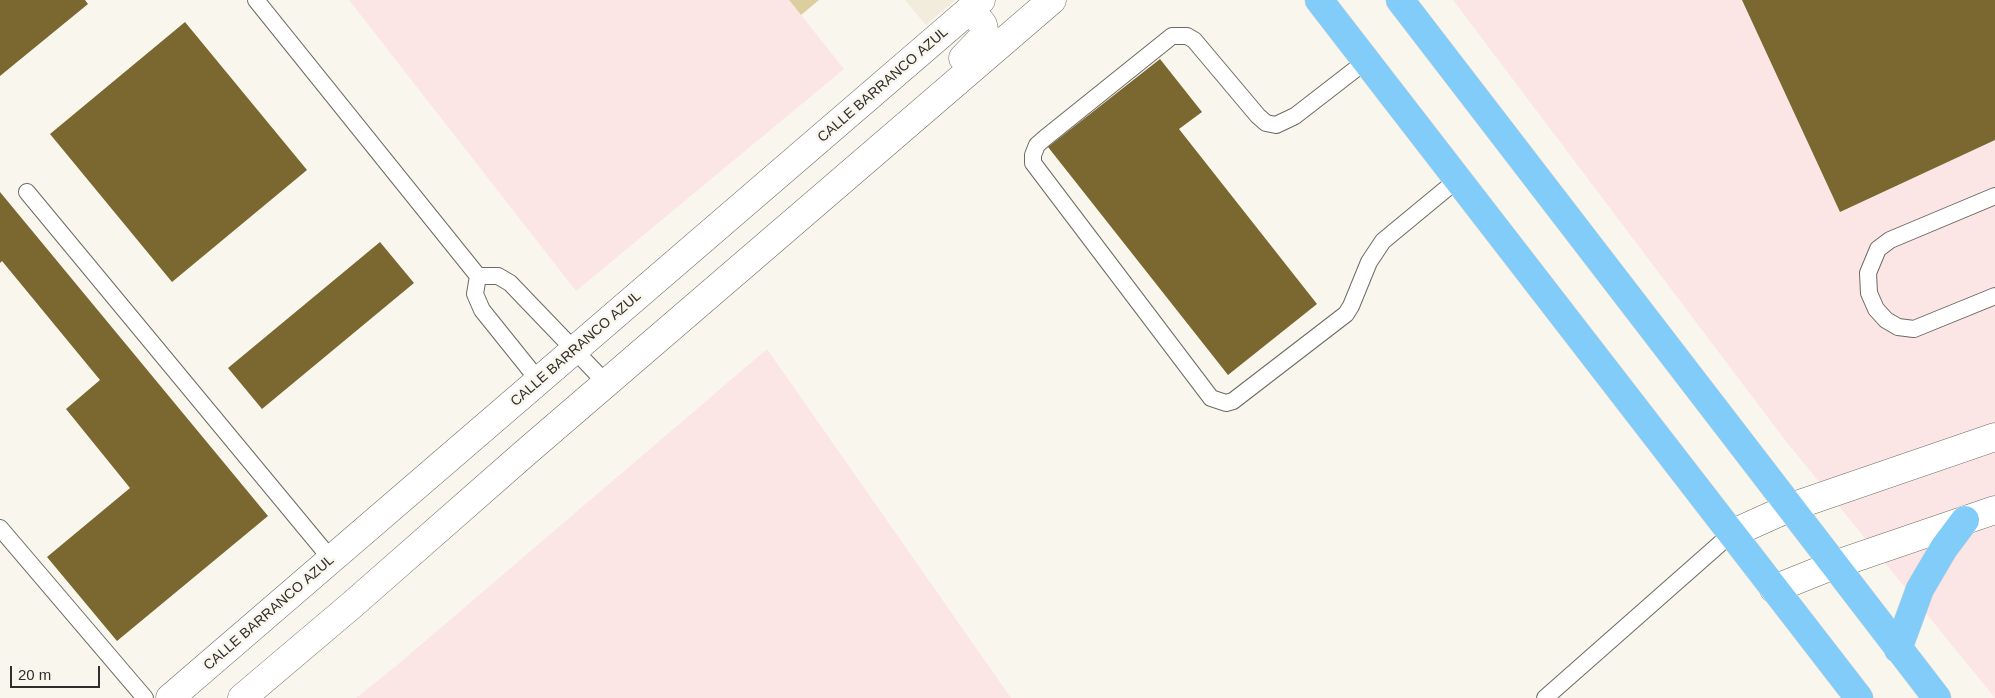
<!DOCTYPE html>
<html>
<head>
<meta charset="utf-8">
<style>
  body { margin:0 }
  #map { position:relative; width:1995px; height:698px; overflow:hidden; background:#f9f6ed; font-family:Helvetica,sans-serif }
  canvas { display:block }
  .scale { position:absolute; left:10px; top:666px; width:90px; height:22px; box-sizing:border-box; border:2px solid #302e2b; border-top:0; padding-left:6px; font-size:15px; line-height:18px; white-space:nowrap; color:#302e2b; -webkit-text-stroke:4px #f9f6ed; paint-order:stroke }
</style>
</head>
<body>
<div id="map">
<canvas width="1995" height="698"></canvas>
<div class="scale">20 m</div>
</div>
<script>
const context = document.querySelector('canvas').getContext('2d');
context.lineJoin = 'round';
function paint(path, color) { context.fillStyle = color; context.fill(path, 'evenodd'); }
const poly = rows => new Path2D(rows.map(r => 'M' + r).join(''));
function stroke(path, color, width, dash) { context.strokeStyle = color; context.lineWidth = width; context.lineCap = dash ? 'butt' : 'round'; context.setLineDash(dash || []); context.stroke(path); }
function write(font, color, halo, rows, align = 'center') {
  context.font = font + ' Helvetica,sans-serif'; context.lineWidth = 5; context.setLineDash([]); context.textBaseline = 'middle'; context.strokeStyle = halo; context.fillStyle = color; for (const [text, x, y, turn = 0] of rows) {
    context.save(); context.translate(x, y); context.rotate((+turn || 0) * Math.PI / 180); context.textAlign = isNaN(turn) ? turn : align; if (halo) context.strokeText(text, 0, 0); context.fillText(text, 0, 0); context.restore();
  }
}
const built = poly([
  [905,0,955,0,926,25]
]);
const industrial = poly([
  [349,0,789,0,844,69,576,291],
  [1453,0,1995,0,1995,698,1785,440],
  [767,349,1011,698,356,698,396,666]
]);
const green = poly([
  [789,0,819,0,801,15]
]);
const building = poly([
  [0,0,85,0,88,4,0,76],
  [1742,0,1995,0,1995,140,1840,212],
  [185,22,307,170,172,282,50,134],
  [1160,59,1202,112,1179,129,1317,304,1228,375,1048,147],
  [0,192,268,516,117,641,47,557,130,488,66,409,100,380,2,261,0,263],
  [380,242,414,283,262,409,228,368]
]);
const service = poly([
  [256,0,478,276,475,294,482,310,539,381],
  [1366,61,1295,116,1276,125,1266,123,1258,116,1194,40,1187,36,1172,36,1045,138,1037,145,1033,155,1033,163,1211,398,1226,403,1233,401,1346,314,1351,306,1369,262,1383,241,1458,179],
  [27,192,331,559],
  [1995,196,1890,240,1878,249,1868,273,1869,293,1876,309,1886,320,1898,327,1914,329,1995,296],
  [478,276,498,276,510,283,606,383],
  [0,528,145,698],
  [1545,698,1731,534]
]);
const tertiary = poly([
  [1731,534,1791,507,1995,437],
  [1774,589,1834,565,1995,510]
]);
const secondary = poly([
  [963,58,985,35,983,25,971,9],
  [170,698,981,0],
  [242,698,353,604,525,453,1052,0]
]);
const primary = poly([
  [1319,0,1859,698],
  [1400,0,1937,698],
  [1898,649,1920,589,1944,548,1965,520]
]);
const streetNames = [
  ["CALLE BARRANCO AZUL",883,85,-41],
  ["CALLE BARRANCO AZUL",576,349,-41],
  ["CALLE BARRANCO AZUL",269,613,-41]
];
paint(built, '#f2ecdc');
paint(industrial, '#fce6e5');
paint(green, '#ddcea0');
paint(building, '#7a6830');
stroke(service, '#6d6a62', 18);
stroke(tertiary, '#6d6a62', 29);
stroke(secondary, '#6d6a62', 29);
stroke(primary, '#d6d5d5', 29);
stroke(service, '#fff', 16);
stroke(tertiary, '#fff', 28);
stroke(secondary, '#fff', 28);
stroke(primary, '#82ccf9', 28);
write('14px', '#302e2b', '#f9f6ed', streetNames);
</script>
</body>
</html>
